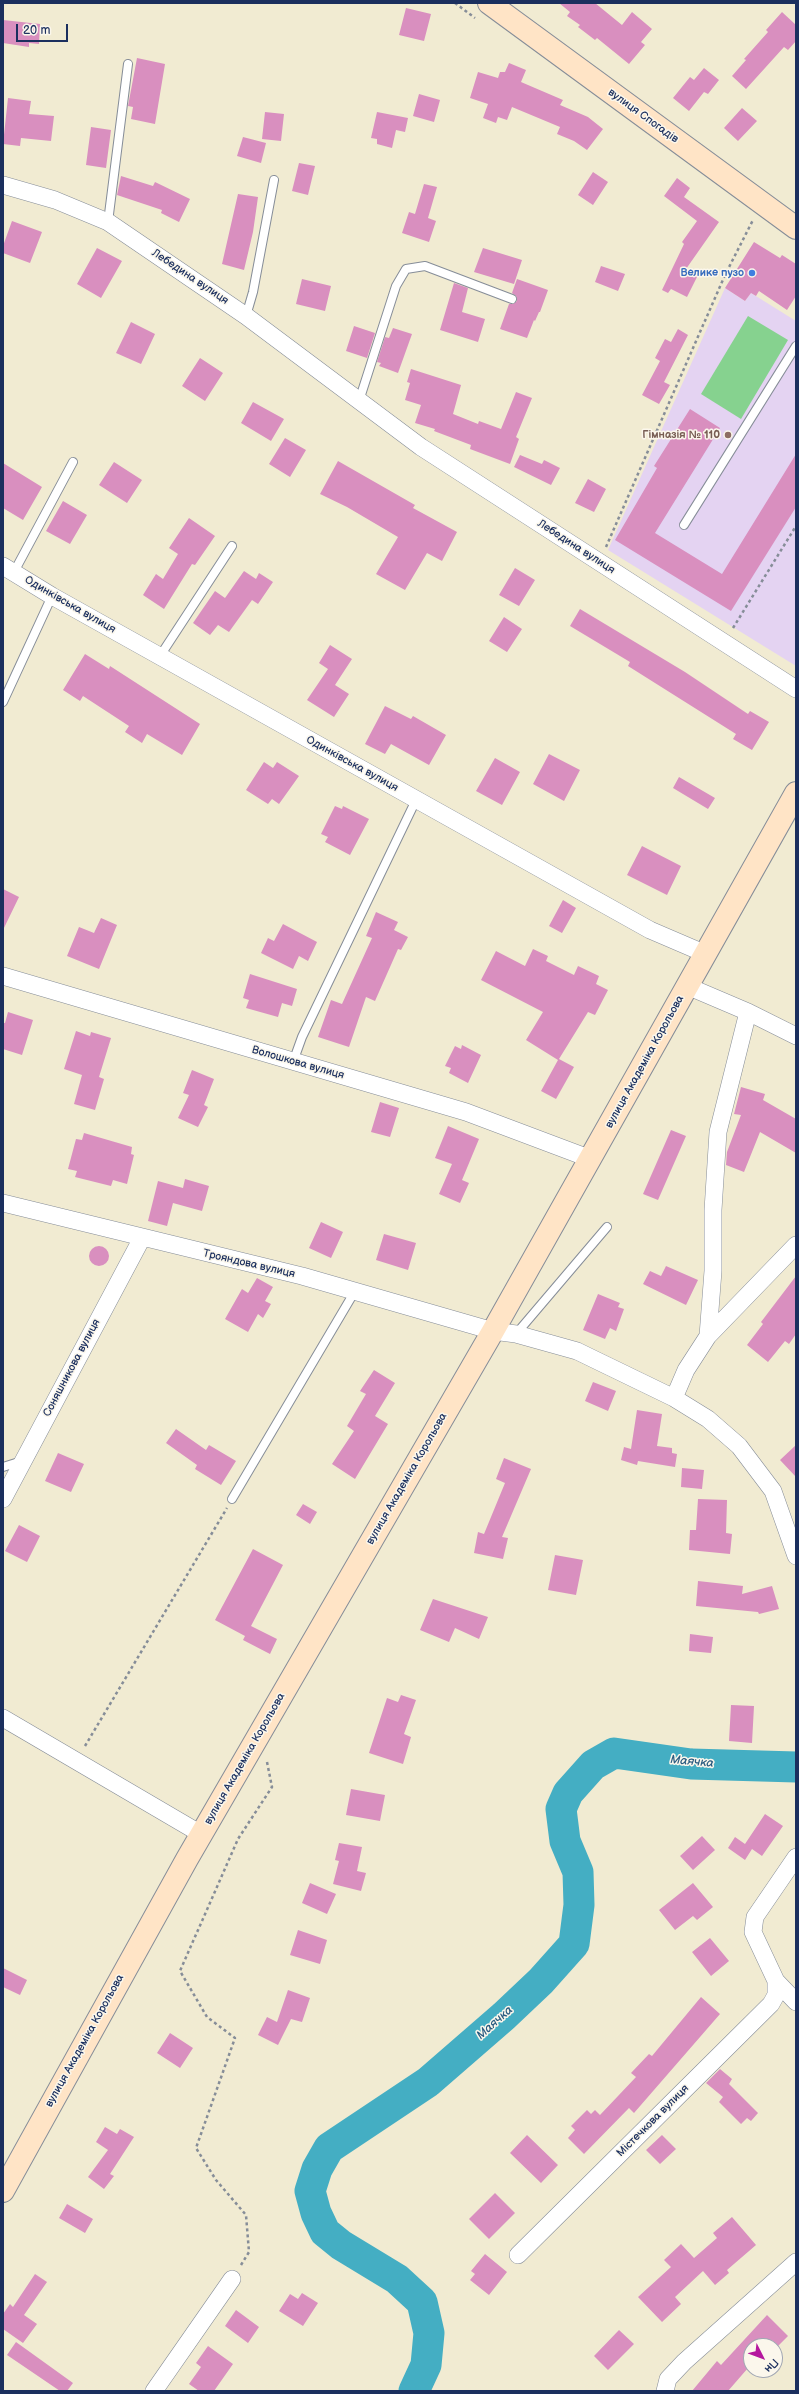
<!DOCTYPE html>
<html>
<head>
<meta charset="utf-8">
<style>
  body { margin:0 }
  #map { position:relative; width:799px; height:2394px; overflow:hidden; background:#f1ebd2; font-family:"Balsamiq Sans",sans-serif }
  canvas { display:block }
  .frame { position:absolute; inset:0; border:4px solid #1b2f5e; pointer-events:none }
  .north { position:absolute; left:743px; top:2338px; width:40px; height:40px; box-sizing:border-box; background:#fbf7ec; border:1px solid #a1a7b3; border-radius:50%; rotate:132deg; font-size:11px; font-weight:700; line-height:16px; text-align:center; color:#1b2f5e }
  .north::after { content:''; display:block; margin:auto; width:14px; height:18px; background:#b5179e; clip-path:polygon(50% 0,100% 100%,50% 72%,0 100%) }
  .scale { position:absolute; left:16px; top:24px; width:52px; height:18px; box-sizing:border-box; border:2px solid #1b2f5e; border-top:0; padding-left:5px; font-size:12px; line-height:14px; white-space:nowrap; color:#1b2f5e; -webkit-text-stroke:3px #fbf7ec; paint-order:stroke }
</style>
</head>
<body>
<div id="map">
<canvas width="799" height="2394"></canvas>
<div class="frame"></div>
<div class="north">Пн</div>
<div class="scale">20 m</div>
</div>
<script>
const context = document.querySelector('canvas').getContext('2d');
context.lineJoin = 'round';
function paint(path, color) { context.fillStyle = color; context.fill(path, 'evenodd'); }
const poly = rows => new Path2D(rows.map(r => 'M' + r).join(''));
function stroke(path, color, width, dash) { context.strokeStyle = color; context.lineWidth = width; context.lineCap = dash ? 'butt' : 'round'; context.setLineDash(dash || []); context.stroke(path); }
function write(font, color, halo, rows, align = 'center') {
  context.font = font + ' "Balsamiq Sans",sans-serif'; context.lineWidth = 3; context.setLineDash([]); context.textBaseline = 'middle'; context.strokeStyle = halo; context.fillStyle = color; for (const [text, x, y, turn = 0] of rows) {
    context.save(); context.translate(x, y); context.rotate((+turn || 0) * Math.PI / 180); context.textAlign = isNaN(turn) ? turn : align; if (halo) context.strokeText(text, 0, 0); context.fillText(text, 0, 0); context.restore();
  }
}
const built = poly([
  [725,288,745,301,751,293,796,321,796,666,608,550]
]);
const green = poly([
  [748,316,788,340,741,419,701,394]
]);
const river = poly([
  [414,2391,426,2365,429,2333,422,2302,397,2279,341,2245,325,2232,316,2213,310,2191,317,2169,329,2148,428,2082,504,2016,541,1981,574,1944,579,1905,578,1872,565,1841,561,1809,568,1793,593,1765,614,1753,691,1764,796,1767]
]);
const building = poly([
  [559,3,595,3,622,25,632,12,652,29,641,42,645,45,629,64,597,38,595,40,578,27,580,25,567,16,570,12],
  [406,8,431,14,424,41,399,35],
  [782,12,796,25,796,41,788,50,784,47,746,89,732,76,746,60,744,59,768,32,766,30],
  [3,20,40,24,39,44,29,43,29,47,3,43],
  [137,58,165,64,155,124,131,119,133,107,128,106],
  [509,63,526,70,521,82,563,100,560,105,588,117,603,129,587,150,574,141,557,134,560,127,512,107,507,120,498,117,496,123,483,118,488,104,470,98,478,72,498,78,500,72,505,72],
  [704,68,719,80,708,94,704,92,689,111,673,98,690,77,694,80],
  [419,94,440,100,434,122,413,116],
  [8,98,31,101,29,114,54,116,51,141,21,138,20,146,3,144],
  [742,108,757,121,738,141,724,128],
  [265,112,284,114,281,141,262,139],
  [377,112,408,118,405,132,396,130,392,148,377,144,377,139,371,138],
  [91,127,111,130,106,168,86,165],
  [243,137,266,143,261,163,237,156],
  [299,163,315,166,308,195,292,191],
  [593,172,608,182,593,205,578,195],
  [121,176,153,186,155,182,190,199,179,222,161,213,162,210,117,195],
  [677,178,690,188,684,197,719,222,686,269,698,275,687,297,671,289,668,293,662,290,684,244,682,242,697,221,664,196],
  [424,184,437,187,428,218,436,221,429,242,402,233,409,212,415,214],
  [238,194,258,197,253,232,244,270,222,264],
  [12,221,42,232,30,263,3,253,3,246],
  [754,242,780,258,782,255,796,264,796,296,787,310,759,291,756,296,751,293,745,301,725,288],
  [97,248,122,261,101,298,77,284],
  [483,248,522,260,514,284,474,272],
  [601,266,625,274,618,291,595,282],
  [302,279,331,286,325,311,296,304],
  [517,279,548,290,540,312,539,312,535,321,534,320,527,338,500,329,509,304,513,304,517,301,516,296,512,293],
  [454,283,468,288,462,312,485,319,478,342,440,330],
  [131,322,155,334,141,364,116,353],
  [354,326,375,333,367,358,346,351],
  [393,328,412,334,398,373,379,366,381,363,377,362,385,337,389,338],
  [678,329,688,335,664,382,670,385,659,404,642,395,660,361,655,358,665,339,671,342],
  [200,358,223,373,205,401,182,386],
  [411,369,461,385,453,414,478,424,479,421,501,429,516,392,532,398,516,437,519,439,510,464,470,449,471,445,434,431,435,429,415,423,421,405,405,400,410,383,407,382],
  [253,402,284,419,271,441,241,423],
  [690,409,720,428,655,533,722,574,796,454,796,507,731,611,615,540,657,468,654,466],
  [285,438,306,450,290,477,269,464],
  [520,455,542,464,544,460,560,468,551,485,514,467],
  [338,461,415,505,413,508,457,532,442,561,427,553,405,590,376,574,398,537,347,507,320,494],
  [114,462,142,480,127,503,99,485],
  [3,463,42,487,23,520,3,508],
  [588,479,606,489,594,512,575,503],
  [63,501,87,515,70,544,46,531],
  [189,518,215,536,195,565,192,564,164,609,143,595,156,574,163,579,178,554,169,548],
  [515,568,535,580,519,606,499,595],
  [244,571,256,579,259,573,273,582,258,604,252,600,229,632,218,625,210,635,193,623,215,591,225,598],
  [580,609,685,672,748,714,750,711,769,722,752,750,733,739,736,734,628,666,630,662,570,626],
  [504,617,522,629,507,652,489,641],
  [330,645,352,659,335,685,349,694,334,717,307,700,328,669,319,663],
  [85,654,109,669,110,666,200,724,182,755,147,734,142,743,125,732,129,726,83,696,80,701,63,690],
  [385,706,411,719,413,716,446,735,429,765,391,744,385,754,365,744],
  [549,754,580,770,564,801,533,784],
  [495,758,520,772,502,805,476,791],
  [264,762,273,768,277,762,299,776,279,804,272,799,268,804,246,790],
  [679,777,715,798,708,809,673,788],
  [335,806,342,809,343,806,369,819,350,855,325,842,328,837,321,834],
  [642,846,681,866,667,895,627,875],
  [3,889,19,897,3,930],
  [563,900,576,908,562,933,549,926],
  [376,912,398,922,394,930,408,937,401,950,398,949,375,1001,366,997,349,1047,318,1037,331,1000,342,1004,372,938,366,936],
  [101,918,117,925,99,969,67,956,79,927,94,933],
  [283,924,317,942,308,961,299,956,293,969,261,953,268,938,274,941],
  [533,949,548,956,546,961,574,975,578,966,599,976,596,984,608,990,595,1015,588,1012,559,1059,574,1067,556,1099,541,1091,558,1060,526,1040,543,1012,481,980,496,951,525,966],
  [250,974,297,989,292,1006,282,1003,278,1017,246,1008,249,1000,243,998],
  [8,1012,33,1020,22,1055,3,1049,3,1023,5,1023],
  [76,1031,90,1036,91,1032,111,1038,99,1077,104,1079,95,1110,74,1104,82,1075,64,1069],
  [462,1045,481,1055,468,1083,449,1073,451,1068,445,1066,455,1046,461,1049],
  [192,1070,214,1079,204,1105,208,1107,198,1127,178,1118,189,1095,183,1093],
  [741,1087,765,1094,763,1100,796,1119,796,1153,760,1132,744,1172,726,1165,727,1152,741,1115,734,1114],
  [380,1102,399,1108,390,1137,371,1132],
  [448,1126,479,1139,462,1180,469,1183,460,1203,439,1194,452,1164,435,1158],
  [671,1130,686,1136,658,1200,643,1194],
  [84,1133,132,1147,131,1154,134,1155,127,1184,113,1180,111,1186,75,1177,77,1171,68,1169,76,1139,82,1140],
  [185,1179,209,1186,202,1211,173,1203,167,1226,148,1221,158,1181,183,1188],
  [321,1222,343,1232,331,1258,309,1248],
  [384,1234,416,1243,408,1270,376,1260],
  '89 1256a10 10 0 1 1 20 0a10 10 0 1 1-20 0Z',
  [666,1266,698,1280,686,1305,643,1284,650,1271,661,1276],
  [796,1276,796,1334,789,1344,785,1341,768,1362,747,1345,763,1324,761,1322],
  [257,1278,273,1287,265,1301,271,1304,263,1318,258,1314,248,1332,225,1319,242,1289,248,1293],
  [598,1294,620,1303,618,1307,624,1309,616,1331,610,1328,605,1339,583,1330],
  [374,1370,395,1383,375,1416,388,1424,355,1479,332,1464,354,1431,347,1426,366,1394,360,1391],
  [593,1382,616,1391,608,1411,585,1401],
  [637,1410,662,1414,657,1446,672,1448,672,1453,677,1454,675,1467,638,1461,637,1465,621,1460,624,1447,631,1449],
  [176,1429,206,1450,209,1445,236,1461,221,1485,195,1469,197,1465,166,1443],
  [796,1445,796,1477,780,1460],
  [58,1453,84,1464,71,1492,45,1481],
  [504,1458,531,1469,502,1537,508,1538,503,1559,474,1553,478,1532,484,1534,505,1483,496,1479],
  [682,1468,704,1470,702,1489,681,1487],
  [698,1499,727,1500,726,1533,732,1534,730,1554,689,1550,690,1530,696,1530],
  [303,1504,317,1512,310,1524,296,1515],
  [19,1525,40,1536,27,1562,5,1551],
  [253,1549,283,1565,251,1626,277,1639,270,1654,243,1640,245,1636,215,1620],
  [555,1555,583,1560,576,1595,548,1590],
  [698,1581,743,1586,742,1594,772,1586,779,1609,759,1614,758,1612,696,1606],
  [433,1599,488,1617,479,1639,455,1628,449,1642,420,1630],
  [690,1634,713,1637,711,1653,689,1651],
  [401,1695,416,1700,404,1734,411,1737,403,1764,369,1753,387,1698,398,1702],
  [731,1705,754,1706,752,1743,729,1741],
  [351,1789,385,1795,380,1821,346,1815],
  [765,1814,783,1826,762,1856,752,1849,745,1860,728,1848,735,1837,745,1844],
  [702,1836,715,1850,693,1870,680,1856],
  [339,1843,362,1847,357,1871,366,1873,361,1891,333,1884,339,1861,335,1860],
  [310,1883,336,1894,327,1914,302,1903],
  [693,1883,713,1907,697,1920,693,1916,675,1930,659,1910],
  [298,1930,327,1940,320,1964,290,1955],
  [710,1938,729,1961,711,1976,692,1952],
  [3,1968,27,1980,20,1995,3,1987],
  [288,1990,310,1998,302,2022,291,2019,278,2045,258,2035,267,2017,277,2022],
  [701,1997,720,2014,634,2113,629,2108,584,2154,568,2138,575,2130,571,2126,587,2110,591,2114,595,2110,600,2115,636,2077,631,2073,649,2054,652,2056],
  [170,2033,193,2048,180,2068,157,2053],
  [720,2069,732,2079,729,2084,758,2113,751,2121,747,2118,741,2124,719,2102,723,2097,706,2083],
  [105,2127,117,2134,120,2129,134,2137,110,2174,114,2176,104,2189,88,2177,108,2150,96,2142],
  [527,2135,558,2165,541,2183,510,2153],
  [662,2135,676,2149,660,2164,646,2150],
  [495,2193,515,2213,489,2239,469,2219],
  [67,2204,93,2219,85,2233,59,2218],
  [732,2217,756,2245,727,2270,729,2273,715,2285,703,2271,675,2297,681,2304,662,2322,638,2297,671,2267,664,2260,681,2244,694,2258,717,2238,713,2233],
  [485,2254,507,2272,489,2295,470,2280,475,2274,471,2271],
  [35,2274,47,2282,24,2315,37,2324,23,2343,3,2329,3,2314,10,2304,13,2307],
  [302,2293,318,2303,303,2326,279,2311,290,2294,298,2299],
  [236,2310,259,2327,248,2343,225,2326],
  [767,2315,788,2336,775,2349,775,2346,751,2346,751,2370,763,2370,758,2376,748,2368,728,2391,692,2391,717,2361,721,2365],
  [619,2330,634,2344,608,2370,594,2356],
  [16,2342,73,2383,67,2391,60,2391,7,2355],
  [208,2346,233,2364,214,2391,199,2391,189,2384,201,2367,196,2363]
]);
const path = poly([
  [455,3,475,18],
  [606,547,725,275,753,220],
  [733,628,796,526],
  [85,1746,227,1508],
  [241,2265,249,2252,246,2215,216,2180,196,2148,235,2038,207,2017,180,1971,238,1839,272,1787,267,1762]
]);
const lane = poly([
  [108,222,128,64],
  [246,316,253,292,274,180],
  [359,401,396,286,406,269,425,266,512,299],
  [684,525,796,346],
  [14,572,73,462],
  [160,656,232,546],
  [3,702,52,596],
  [293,1062,302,1037,416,800],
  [516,1334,607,1227],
  [3,1467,22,1461],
  [232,1499,355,1291]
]);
const street = poly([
  [3,185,55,200,108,222,246,316,421,447,796,689],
  [3,566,52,596,650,930,706,954],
  [3,976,466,1112,591,1159],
  [687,986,748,1012,796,1036],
  [3,1203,302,1276,493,1331,516,1334,577,1351,674,1398,708,1419,739,1446,773,1491,796,1556],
  [708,1336,796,1245],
  [674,1398,686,1370,708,1336,713,1271,713,1210,718,1132,748,1012],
  [3,1499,142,1238],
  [3,1718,201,1834],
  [796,1857,755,1917,753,1932,776,1981,796,2002],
  [518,2255,771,2004,776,1995,776,1981],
  [154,2391,232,2279],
  [665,2391,668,2379,684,2362,796,2262]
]);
const secondary = poly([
  [489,3,796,228],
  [3,2191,187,1859,493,1331,796,793]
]);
const markers = [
  [752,273,4,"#3f7fe0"],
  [728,435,4,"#8d6e63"]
];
const streetNames = [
  ["вулиця Спогадів",643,116,36],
  ["Лебедина вулиця",190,277,34],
  ["Лебедина вулиця",576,547,33],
  ["Одинківська вулиця",70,605,30],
  ["Одинківська вулиця",352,764,29],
  ["вулиця Академіка Корольова",645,1062,-61],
  ["Волошкова вулиця",298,1063,16],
  ["Трояндова вулиця",249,1264,13],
  ["Соняшникова вулиця",72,1368,-62],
  ["вулиця Академіка Корольова",407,1479,-60],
  ["вулиця Академіка Корольова",245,1759,-60],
  ["вулиця Академіка Корольова",85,2041,-61],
  ["Містечкова вулиця",653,2121,-45]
];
const shopNames = [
  ["Велике пузо",744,273]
];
const educationNames = [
  ["Гімназія № 110",720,435]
];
const waterNames = [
  ["Маячка",692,1762,5],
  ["Маячка",495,2023,-42]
];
paint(built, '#e4d3f2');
paint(green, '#86d28f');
stroke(river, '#44aec3', 31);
paint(building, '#d98fbf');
stroke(lane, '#868d98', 10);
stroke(street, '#868d98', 18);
stroke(secondary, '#868d98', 24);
stroke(path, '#868d98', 2.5, [3, 3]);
stroke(lane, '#fff', 8);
stroke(street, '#fff', 17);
stroke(secondary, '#ffe4c6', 22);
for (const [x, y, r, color] of markers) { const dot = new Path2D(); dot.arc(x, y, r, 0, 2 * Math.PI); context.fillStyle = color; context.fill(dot); stroke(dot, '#fbf7ec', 1.5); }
write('11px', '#1b2f5e', '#fbf7ec', streetNames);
write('bold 11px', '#366cbe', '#fbf7ec', shopNames, 'right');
write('bold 11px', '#785e54', '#fbf7ec', educationNames, 'right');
write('italic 12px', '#295b81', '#fbf7ec', waterNames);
</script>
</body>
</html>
